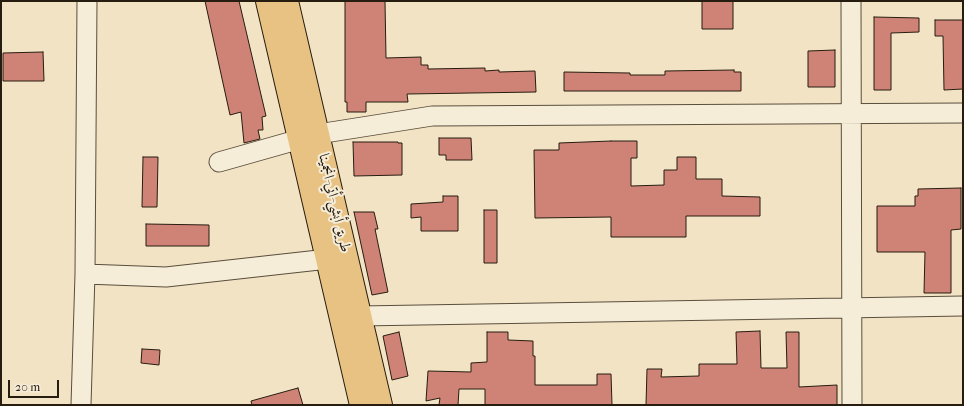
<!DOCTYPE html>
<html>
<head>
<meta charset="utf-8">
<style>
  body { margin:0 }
  #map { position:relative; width:964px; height:406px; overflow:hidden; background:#f1e3c3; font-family:"IM FELL French Canon",serif }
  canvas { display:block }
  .frame { position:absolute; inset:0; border:2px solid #271c10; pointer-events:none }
  .scale { position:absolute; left:8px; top:380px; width:51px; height:18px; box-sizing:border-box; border:2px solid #271c10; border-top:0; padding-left:5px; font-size:12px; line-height:14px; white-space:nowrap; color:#271c10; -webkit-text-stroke:3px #f6edd8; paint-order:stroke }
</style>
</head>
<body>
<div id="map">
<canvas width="964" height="406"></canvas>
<div class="frame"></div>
<div class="scale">20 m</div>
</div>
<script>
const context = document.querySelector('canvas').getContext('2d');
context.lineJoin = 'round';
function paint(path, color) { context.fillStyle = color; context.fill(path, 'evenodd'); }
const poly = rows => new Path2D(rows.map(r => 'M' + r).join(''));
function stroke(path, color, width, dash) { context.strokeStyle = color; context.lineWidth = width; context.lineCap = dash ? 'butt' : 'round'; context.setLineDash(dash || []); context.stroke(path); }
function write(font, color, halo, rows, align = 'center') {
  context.font = font + ' "IM FELL French Canon",Amiri,serif'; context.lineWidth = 4; context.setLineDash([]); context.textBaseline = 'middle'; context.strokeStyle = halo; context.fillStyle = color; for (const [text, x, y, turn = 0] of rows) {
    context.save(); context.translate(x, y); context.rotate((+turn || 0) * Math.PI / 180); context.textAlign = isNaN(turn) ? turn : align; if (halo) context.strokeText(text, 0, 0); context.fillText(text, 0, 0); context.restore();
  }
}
const building = poly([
  [205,1,239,1,266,116,262,117,263,130,258,130,260,139,244,143,241,112,230,115,205,1],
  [345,1,385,1,386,58,421,57,421,65,428,65,428,69,485,68,485,71,499,70,499,72,535,71,536,92,407,94,408,102,366,102,366,112,347,112,347,102,345,102,345,1],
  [702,1,733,1,733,29,702,29,702,1],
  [874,17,919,18,919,32,891,33,891,90,874,90,874,17],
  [935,20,963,20,963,89,944,90,943,36,935,36,935,20],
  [835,50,835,87,808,87,808,51,835,50],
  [43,52,44,81,3,81,3,53,43,52],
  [734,70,734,72,741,72,741,91,564,91,564,72,630,73,630,75,665,75,665,71,734,70],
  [439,138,471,138,472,160,446,160,446,155,439,155,439,138],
  [611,141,637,141,637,158,631,158,631,186,664,185,664,170,677,170,677,157,696,157,696,179,722,179,722,196,760,197,760,216,686,216,686,237,611,237,611,217,535,218,534,150,559,150,559,143,611,141],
  [353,142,398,142,398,143,402,143,402,175,354,176,353,142],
  [143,157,158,157,157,207,142,207,143,157],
  [961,188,961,229,951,230,951,293,924,293,925,252,877,252,877,206,915,206,915,196,918,196,918,189,961,188],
  [443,196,458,196,458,231,421,231,421,217,411,218,411,204,443,202,443,196],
  [484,210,497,210,497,263,484,263,484,210],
  [354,212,374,212,378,229,375,229,388,292,372,295,354,212],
  [146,224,209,225,209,246,146,246,146,224],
  [760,331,761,368,787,368,786,332,799,332,799,387,837,385,837,405,646,405,647,369,662,369,661,377,699,376,699,364,737,364,736,332,760,331],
  [399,332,408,376,392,380,383,336,399,332],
  [487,332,508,332,508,340,533,341,533,356,535,356,535,385,597,385,597,374,611,374,612,405,485,405,485,389,459,389,458,405,439,405,440,398,426,401,428,371,471,372,471,363,487,362,487,332],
  [142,349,160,350,159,365,141,363,142,349],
  [298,388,303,405,252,405,251,401,298,388]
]);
const minor = poly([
  [851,1,852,405],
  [219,162,318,134,432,116,963,113],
  [85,274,166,277,328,259],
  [360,316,963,306],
  [81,405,85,274,87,1]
]);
const highway = poly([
  [267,1,361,405],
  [287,1,381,405]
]);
const streetNames = [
  ["طريق أبشي-أتي-انجمينا",334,203,77]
];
paint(building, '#cf8377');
stroke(building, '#271c10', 1);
stroke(minor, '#5a4e3d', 21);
stroke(highway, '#271c10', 24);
stroke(minor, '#f6edd8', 19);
stroke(highway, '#e8c282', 22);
write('15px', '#271c10', '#f6edd8', streetNames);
</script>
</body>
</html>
